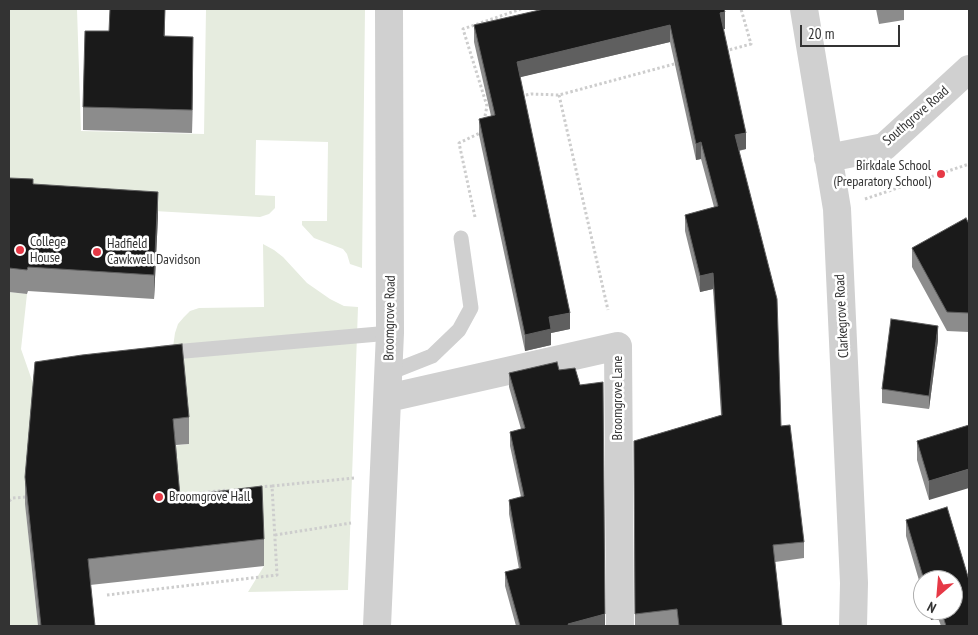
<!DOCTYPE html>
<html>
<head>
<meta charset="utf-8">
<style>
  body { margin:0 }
  #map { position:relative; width:978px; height:635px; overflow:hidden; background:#fff; font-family:"PT Sans Narrow",sans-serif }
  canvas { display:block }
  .frame { position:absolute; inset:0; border:10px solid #333; pointer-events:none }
  .north { position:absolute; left:913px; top:570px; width:50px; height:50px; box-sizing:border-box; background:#fff; border:1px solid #adadad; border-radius:50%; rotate:207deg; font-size:14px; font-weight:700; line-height:20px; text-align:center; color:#333 }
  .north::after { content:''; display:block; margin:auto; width:18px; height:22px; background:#e63946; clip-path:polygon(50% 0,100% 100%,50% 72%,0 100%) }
  .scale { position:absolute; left:800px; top:25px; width:100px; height:22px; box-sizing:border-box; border:2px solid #333; border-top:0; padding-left:6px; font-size:15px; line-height:18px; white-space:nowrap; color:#333; -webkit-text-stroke:4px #fff; paint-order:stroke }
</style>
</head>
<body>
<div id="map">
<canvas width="978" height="635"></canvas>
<div class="frame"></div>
<div class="north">N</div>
<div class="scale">20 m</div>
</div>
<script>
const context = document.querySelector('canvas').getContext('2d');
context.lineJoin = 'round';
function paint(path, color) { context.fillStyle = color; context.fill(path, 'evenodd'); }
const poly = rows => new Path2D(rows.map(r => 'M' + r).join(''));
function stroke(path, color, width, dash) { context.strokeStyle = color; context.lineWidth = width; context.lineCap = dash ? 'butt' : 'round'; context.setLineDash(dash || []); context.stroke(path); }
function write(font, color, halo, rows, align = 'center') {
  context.font = font + ' "PT Sans Narrow",sans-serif'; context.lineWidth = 5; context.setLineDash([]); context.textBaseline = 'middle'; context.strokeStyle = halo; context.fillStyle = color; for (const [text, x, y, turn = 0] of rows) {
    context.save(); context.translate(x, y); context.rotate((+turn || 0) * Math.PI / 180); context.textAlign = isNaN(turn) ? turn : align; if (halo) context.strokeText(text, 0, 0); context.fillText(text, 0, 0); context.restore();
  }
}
const green = poly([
  [9,9,77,9,81,131,204,134,206,9,365,9,362,268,350,264,347,254,343,249,314,238,302,225,302,221,327,221,328,142,256,140,255,195,275,196,275,208,269,214,260,217,66,206,9,197],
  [263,244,274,250,283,257,307,283,330,299,344,306,358,307,348,590,248,592,264,566,180,522,173,446,189,444,173,347,175,333,178,324,184,317,190,311,199,308,264,307],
  [9,292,27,294,21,349,35,389,26,513,38,626,9,626]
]);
const path = poly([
  [725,51,751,44,741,9],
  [559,95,608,310],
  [521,96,531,94,559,95,678,63],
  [484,121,487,106,463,29,521,9],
  [865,199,969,164],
  [475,217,459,143,482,132],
  [272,486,354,478],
  [178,495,227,490],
  [9,501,13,498,27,497],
  [275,535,351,523],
  [107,595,277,575,272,486,258,487]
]);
const service = poly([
  [162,353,390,333],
  [389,373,432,356,459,330,471,308,461,238]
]);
const minor = poly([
  [804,9,837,209,854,583,853,626],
  [828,158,884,147,969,69],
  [388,398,618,346,620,626],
  [377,626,390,333,389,9]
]);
const wall = poly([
  [165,9,165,36,193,60,192,133,83,130,83,107,109,31],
  [544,9,725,29,723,29,746,149,739,151,781,426,804,542,804,558,775,562,782,626,635,626,634,441,721,415,713,289,700,292,685,231,685,215,714,207,701,159,696,160,670,42,520,77,570,329,551,333,551,345,525,351,479,135,479,119,491,116,474,42,474,25],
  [876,9,904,9,904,20,879,24],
  [9,178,158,216,154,299,28,291,27,294,9,292],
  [969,224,969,332,947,331,912,267,912,248],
  [938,340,929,409,882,403,882,389],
  [35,362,189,417,189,444,176,445,180,496,264,539,264,566,90,585,95,626,38,626,25,504,25,477],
  [509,373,605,626,516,626,505,586,505,572,519,569,509,514,509,500,521,497,510,446,510,432,521,429,509,387],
  [969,425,929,500,917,460,917,441],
  [947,507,969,580,969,626,941,626,938,618,931,620,928,610,953,610,953,580,923,580,923,594,906,536,906,520]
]);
const shadedWall = poly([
  [725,12,725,29,720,30,720,13],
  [670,25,670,42,517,78,517,62],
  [193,37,193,60,192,133,192,110],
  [746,133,746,149,735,151,735,135],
  [701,142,701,159,696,160,696,144],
  [158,192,158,216,154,299,154,275],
  [713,273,713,289,700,292,700,276],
  [570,313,570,329,551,333,551,345,525,351,525,335,549,317],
  [938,326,938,340,929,409,929,396],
  [969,469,969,488,929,500,929,481],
  [931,610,938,610,938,618,931,620],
  [605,614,605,626,568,626,568,624]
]);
const building = poly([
  [110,9,165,9,164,36,193,37,192,110,83,107,85,31,109,31,110,9],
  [544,9,724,9,725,12,720,13,746,133,735,135,777,299,781,426,790,425,804,542,773,545,782,626,679,626,677,609,635,614,634,441,722,415,713,273,700,276,685,215,718,206,701,142,696,144,670,25,517,62,570,313,549,317,551,329,525,335,479,119,495,115,474,25,544,9],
  [9,178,33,179,33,184,158,192,154,275,28,267,27,270,9,268,9,178],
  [966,218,969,224,969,313,947,312,912,248,966,218],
  [891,319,938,326,929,396,882,389,891,319],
  [182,344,189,417,173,419,180,496,262,486,264,539,88,559,95,626,41,626,25,477,35,362,82,355,182,344],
  [557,362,559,370,575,368,580,385,603,382,605,614,568,624,569,626,520,626,505,572,521,568,509,500,524,496,510,432,525,428,509,373,557,362],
  [969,425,969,469,929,481,917,441,969,425],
  [947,507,969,580,969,626,946,626,941,610,953,610,953,580,924,580,906,520,947,507]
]);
const markers = [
  [941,174,5,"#e63946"],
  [20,250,5,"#e63946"],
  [97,252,5,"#e63946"],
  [159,497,5,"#e63946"]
];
const streetNames = [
  ["Southgrove Road",916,116,-41],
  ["Clarkegrove Road",842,316,-93],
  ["Broomgrove Road",390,318,-89],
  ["Broomgrove Lane",618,398,-90]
];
const poiNames = [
  ["Birkdale School",931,166,"right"],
  ["(Preparatory School)",931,182,"right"],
  ["College",30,242],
  ["House",30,258],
  ["Hadfield",107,244],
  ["Cawkwell Davidson",107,260],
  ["Broomgrove Hall",169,497]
];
paint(green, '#e6ecdf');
stroke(path, '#cdcdcd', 3, [2.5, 2.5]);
stroke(service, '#d0d0d0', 15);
stroke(minor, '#d0d0d0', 28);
paint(wall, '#8c8c8c');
paint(shadedWall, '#5f5f5f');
paint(building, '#1a1a1a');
stroke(building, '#5f5f5f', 1);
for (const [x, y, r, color] of markers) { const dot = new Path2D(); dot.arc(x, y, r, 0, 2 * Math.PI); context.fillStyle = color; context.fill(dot); stroke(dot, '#fff', 2); }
write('14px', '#333', '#fff', streetNames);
write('14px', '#333', '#fff', poiNames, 'left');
</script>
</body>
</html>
